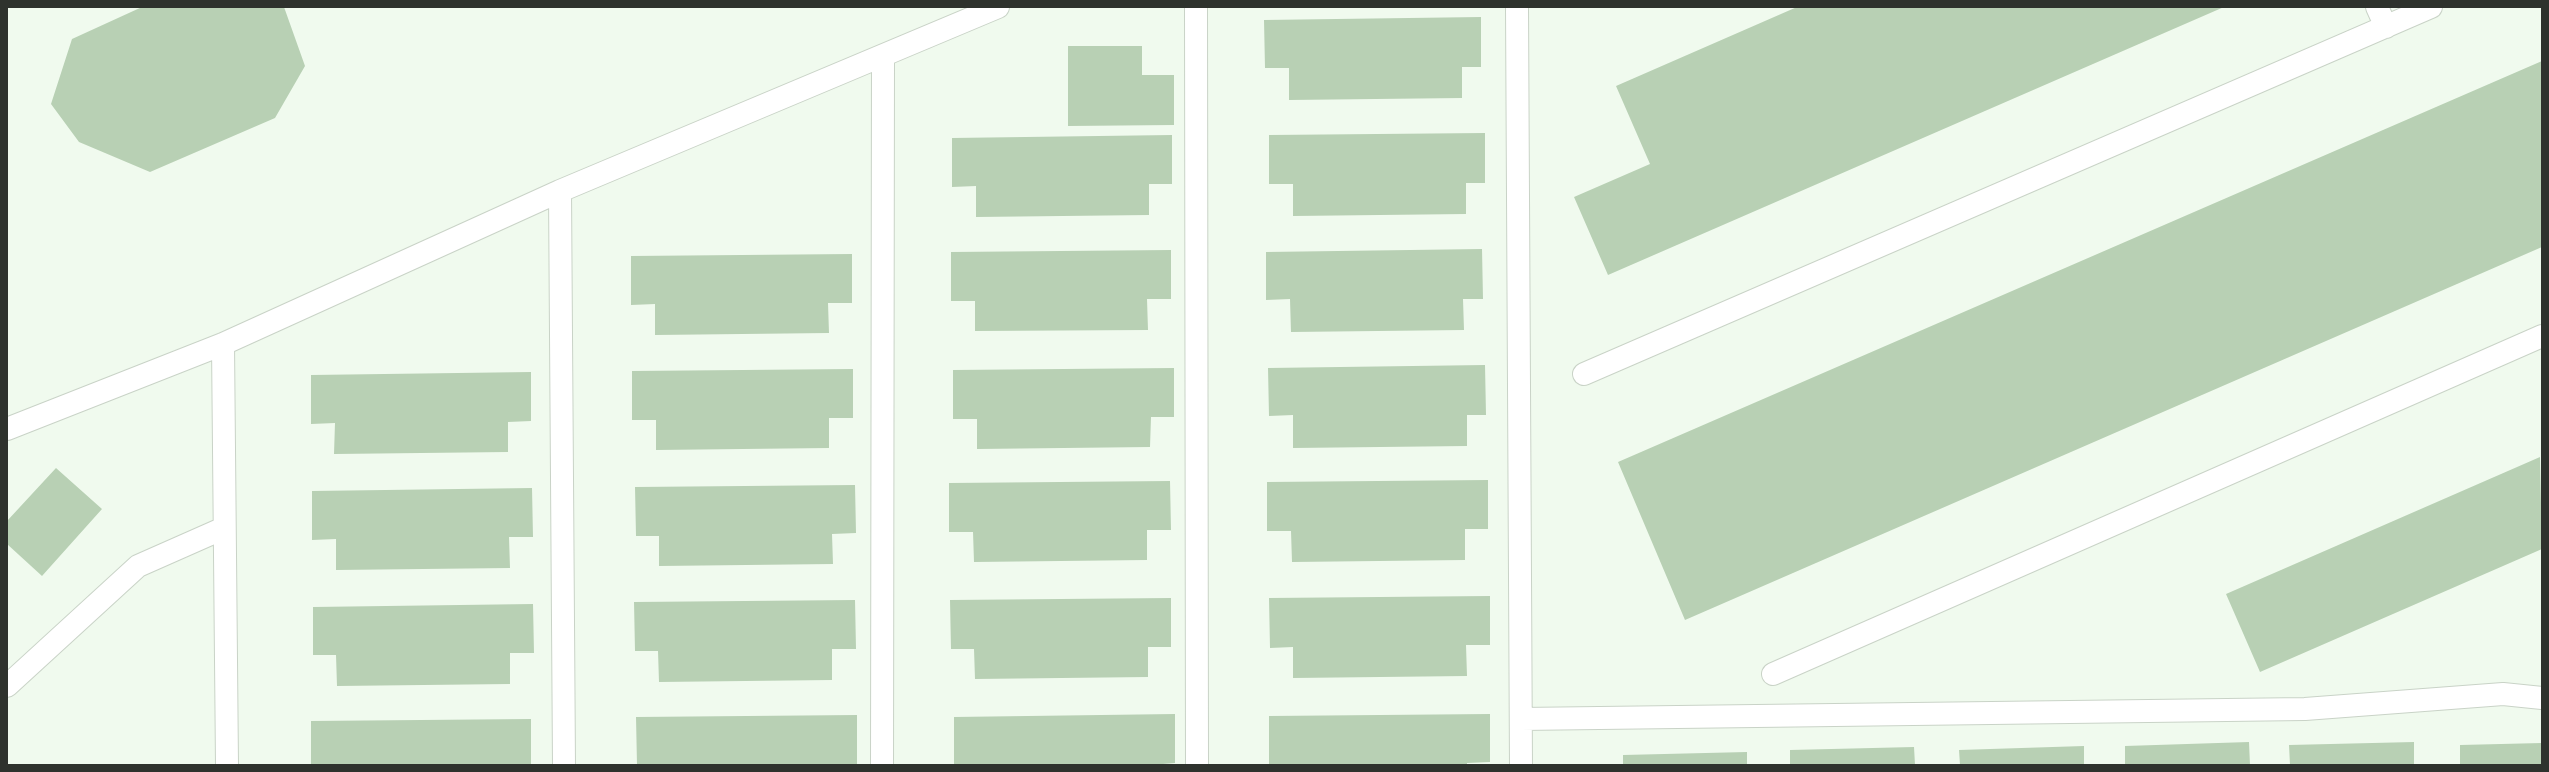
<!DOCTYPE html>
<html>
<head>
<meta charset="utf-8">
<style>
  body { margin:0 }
  #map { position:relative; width:2549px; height:772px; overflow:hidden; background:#f0faee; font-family:"Playfair Display",serif }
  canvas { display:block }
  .frame { position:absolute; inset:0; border:8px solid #2e322d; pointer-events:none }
</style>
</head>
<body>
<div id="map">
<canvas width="2549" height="772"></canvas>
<div class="frame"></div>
</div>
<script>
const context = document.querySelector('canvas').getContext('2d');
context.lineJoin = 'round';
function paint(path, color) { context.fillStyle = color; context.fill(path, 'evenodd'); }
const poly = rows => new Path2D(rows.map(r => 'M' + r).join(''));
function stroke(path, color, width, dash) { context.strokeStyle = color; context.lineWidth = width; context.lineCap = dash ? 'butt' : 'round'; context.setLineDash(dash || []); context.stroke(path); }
const building = poly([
  [142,7,284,7,305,66,275,118,150,172,79,142,51,104,72,39],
  [1797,7,2224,7,1608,275,1574,197,1650,164,1616,86],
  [1481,17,1481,67,1462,67,1462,98,1289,100,1289,68,1265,68,1264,20],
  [1068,46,1142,46,1142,75,1174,75,1174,125,1068,126],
  [2542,61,2542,247,1685,620,1618,462],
  [1485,133,1485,183,1466,183,1466,214,1293,216,1293,184,1269,184,1269,135],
  [1172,135,1172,184,1149,184,1149,215,976,217,976,186,952,187,952,138],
  [1482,249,1483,299,1463,299,1464,330,1291,332,1290,299,1266,300,1266,252],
  [1171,250,1171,299,1147,299,1148,330,975,331,975,301,951,301,951,252],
  [852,254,852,303,828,303,829,333,655,335,655,304,631,305,631,256],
  [1485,365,1486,415,1467,415,1467,446,1293,448,1293,415,1269,416,1268,368],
  [1174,368,1174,417,1151,417,1150,447,977,449,977,419,953,419,953,370],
  [853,369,853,418,829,418,829,448,656,450,656,420,632,420,632,371],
  [531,372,531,421,508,422,508,452,334,454,335,423,311,424,311,375],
  [2540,457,2542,549,2260,672,2226,594],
  [56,468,102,509,42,576,7,544,7,521],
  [1488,480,1488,529,1465,529,1465,560,1292,562,1291,531,1267,531,1267,482],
  [1170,481,1171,530,1147,530,1147,560,974,562,973,532,949,532,949,483],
  [855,485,856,533,832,534,833,564,659,566,659,536,636,536,635,487],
  [532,488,533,537,509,537,510,568,336,570,336,539,312,540,312,491],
  [1490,596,1490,645,1466,645,1467,676,1293,678,1293,647,1270,648,1269,598],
  [1171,598,1171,647,1148,647,1148,677,975,679,974,649,951,649,950,600],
  [855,600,856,649,832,649,832,680,659,682,658,651,635,651,634,602],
  [533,604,534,653,510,653,510,684,337,686,336,655,313,655,313,607],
  [1175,714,1175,763,1151,765,954,765,954,717],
  [1490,714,1490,762,1467,763,1467,765,1269,765,1269,716],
  [857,715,857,764,637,765,636,717],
  [531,719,531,765,311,765,311,721],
  [2249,742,2250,765,2125,765,2125,746],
  [2414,742,2414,765,2290,765,2289,745],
  [2542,743,2542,765,2460,765,2460,745],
  [2084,746,2084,765,1960,765,1959,750],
  [1914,747,1915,765,1790,765,1790,750],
  [1747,752,1747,765,1623,765,1623,755]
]);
const minor = poly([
  [1196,7,1197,765],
  [1517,7,1521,765],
  [2377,7,2386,27],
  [560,191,564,765],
  [223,344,227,765],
  [1584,374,2431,7],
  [7,429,223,344,560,191,998,7],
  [1773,674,2542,336],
  [7,686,138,566,224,528],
  [1521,719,2305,709,2503,694,2542,698],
  [882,765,883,57]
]);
paint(building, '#b8d0b4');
stroke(minor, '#c9d3c7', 24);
stroke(minor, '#fff', 22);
</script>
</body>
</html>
